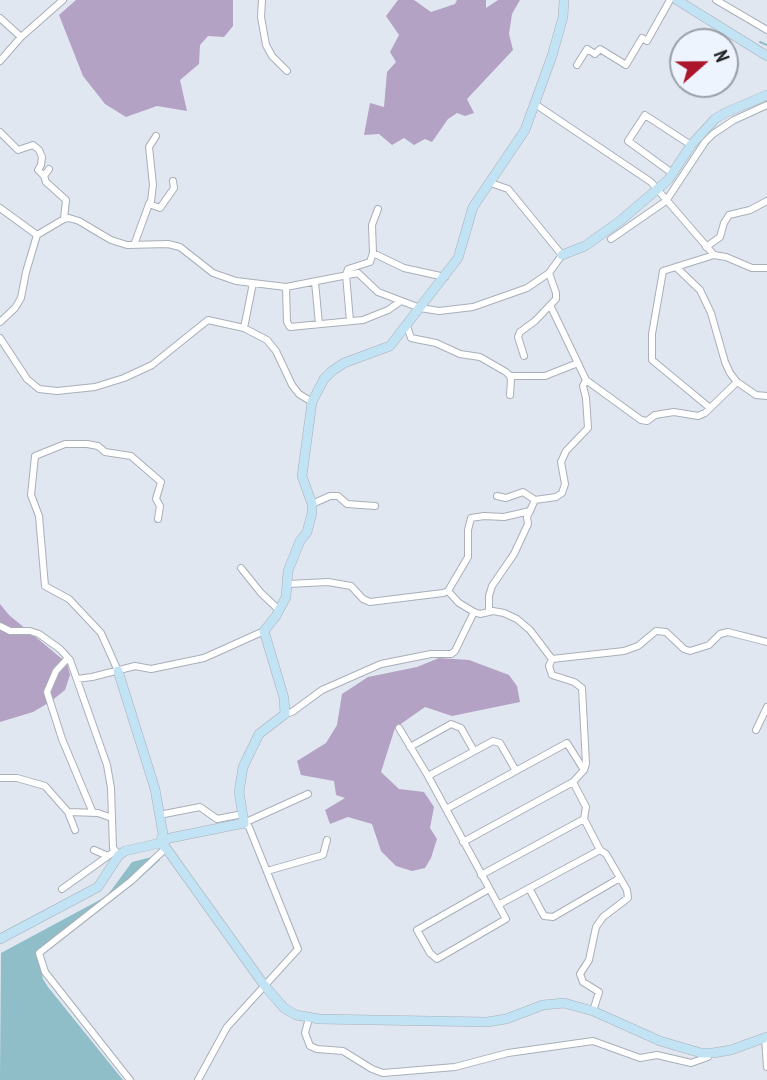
<!DOCTYPE html>
<html>
<head>
<meta charset="utf-8">
<style>
  body { margin:0 }
  #map { position:relative; width:767px; height:1080px; overflow:hidden; background:#e1e7f1; font-family:"PT Sans Narrow",sans-serif }
  canvas { display:block }
  .north { position:absolute; left:669px; top:28px; width:70px; height:70px; box-sizing:border-box; background:#eef4fe; border:2px solid #9b9fa7; border-radius:50%; rotate:69deg; font-size:19px; font-weight:700; line-height:28px; text-align:center; color:#1e2024 }
  .north::after { content:''; display:block; margin:auto; width:24px; height:32px; background:#ab162b; clip-path:polygon(50% 0,100% 100%,50% 72%,0 100%) }
</style>
</head>
<body>
<div id="map">
<canvas width="767" height="1080"></canvas>
<div class="north">N</div>
</div>
<script>
const context = document.querySelector('canvas').getContext('2d');
context.lineJoin = 'round';
function paint(path, color) { context.fillStyle = color; context.fill(path, 'evenodd'); }
const poly = rows => new Path2D(rows.map(r => 'M' + r).join(''));
function stroke(path, color, width, dash) { context.strokeStyle = color; context.lineWidth = width; context.lineCap = dash ? 'butt' : 'round'; context.setLineDash(dash || []); context.stroke(path); }
const forest = poly([
  [76,0,233,0,233,26,224,37,208,36,200,45,199,64,180,80,187,111,157,106,126,117,105,104,83,76,59,15],
  [398,0,414,0,431,12,455,4,457,0,486,0,486,8,498,0,520,0,512,14,509,34,513,50,467,99,474,113,465,116,457,113,448,119,432,142,425,139,414,145,404,138,392,145,379,134,364,135,370,103,384,107,387,72,396,62,390,52,399,35,386,16],
  [0,604,9,615,67,663,70,675,65,690,50,702,33,712,0,722],
  [439,658,469,660,509,675,517,686,520,702,452,716,425,707,395,728,381,772,399,789,424,792,434,807,430,828,437,839,431,858,425,868,412,871,396,866,381,851,372,824,348,817,330,824,325,810,345,798,336,795,334,781,301,775,297,761,326,743,337,725,342,694,368,677,417,667]
]);
const water = poly([
  [156,856,160,860,139,879,41,951,38,955,43,979,48,987,123,1080,0,1080,1,953,107,896,132,862]
]);
const stream = poly([
  [760,42,767,45]
]);
const street = poly([
  [262,0,261,17,266,45,272,56,287,71],
  [716,0,767,30],
  [0,18,21,37],
  [0,61,21,37,63,0],
  [577,65,587,49,595,54,600,49,626,65,642,38,647,41,670,0],
  [535,104,651,182,714,255],
  [0,132,18,150,33,145,39,150,42,157,41,165,38,170,44,176],
  [49,169,44,176,46,182,66,200,64,219],
  [672,173,628,141,645,115,691,145],
  [149,204,151,201,153,185,149,147,156,136],
  [0,208,37,235],
  [611,239,666,201,705,142,713,134,734,120,767,105],
  [134,245,149,204,160,208,174,188,173,181],
  [706,247,720,237,724,223,729,215,750,210,767,201],
  [373,253,372,225,378,209],
  [676,267,700,290,711,313,725,362,730,373,737,382,756,395,767,396],
  [315,282,319,324],
  [286,287,287,322,290,327,363,320,388,310,401,301],
  [551,307,586,380,641,420,647,421,655,415,674,412,698,416,705,413,737,382],
  [350,321,346,275,348,269,370,262,373,253,404,268,445,277],
  [0,322,15,308,21,298,26,272,37,235,64,219,69,218,79,221,111,240,127,245,168,244,180,247,213,273,236,281,286,287,358,273,378,292,420,308,439,311,473,307,527,288,549,273,562,255,508,189,491,183],
  [407,326,411,338,436,343,460,354,480,357,506,372,510,376,511,380,510,395],
  [244,328,253,283],
  [0,338,27,379,39,389,57,391,95,387,124,378,152,365,208,320,244,328,267,340,276,351,292,385,299,394,312,402],
  [524,356,518,337,520,332,535,321,556,299,556,293,549,273],
  [510,376,545,376,578,363],
  [710,408,652,360,652,334,663,271,714,255,726,257,752,268,767,268],
  [497,496,506,498,523,492,535,500],
  [312,504,330,496,338,496,347,504,375,506],
  [241,568,261,593,279,610],
  [288,584,328,582,351,586,363,599,370,602,443,593,448,591,468,557,468,530,471,518,484,516,504,517,530,511],
  [448,591,459,603,474,612,480,614,493,611,504,613,517,619,530,630,552,659],
  [489,611,489,596,492,586,514,554,528,524,527,517,535,500,556,497,562,493,565,484,561,462,566,451,588,428,586,398,583,386,586,380],
  [0,626,10,631,30,631,39,634,60,649,70,660,107,765,111,788,113,848,119,855],
  [68,658,56,671,47,692,62,739,93,813],
  [118,671,101,633,69,599,45,586,39,516,31,495,35,456,65,444,87,444,98,446,105,452,131,456,161,482,156,499,160,506,158,519],
  [77,679,92,677,135,666,151,669,204,658,264,631],
  [285,714,292,712,322,690,381,664,431,654,451,654,455,651,474,612],
  [399,728,428,776,506,919,437,959,430,953,417,930,489,889],
  [756,730,767,707],
  [410,747,451,724,461,728,474,751],
  [584,770,586,764,582,688,574,682,552,675,549,666,552,659,624,651,638,646,656,631,666,632,684,649,690,651,709,645,720,634,728,632,767,642],
  [428,776,493,741,500,743,516,771],
  [0,778,17,778,45,786,68,812,98,813,112,818],
  [446,809,567,743,584,770,573,782,463,842],
  [68,812,75,830],
  [159,815,200,807,217,819,243,814],
  [584,819,600,850],
  [94,850,108,856],
  [267,871,323,855,327,840],
  [481,875,584,819,586,807,573,782],
  [529,888,544,916,553,917,620,878],
  [62,889,115,851],
  [498,905,600,850,606,854,627,890,628,898,603,917,596,927,589,960,580,974,583,982,599,992,593,1011],
  [309,1018,305,1033,310,1046,317,1049,343,1051,372,1069,383,1073,455,1067,508,1053,593,1041,640,1058,657,1055,691,1063,708,1057,709,1053],
  [765,1038,767,1067],
  [130,1080,45,972,39,953,131,881,166,848],
  [198,1080,227,1027,298,949,249,827,244,823,308,794]
]);
const secondary = poly([
  [677,0,767,56],
  [562,255,585,246,620,221,668,180,691,145,715,119,727,112,767,95],
  [118,671,155,789,163,834,160,843],
  [160,843,166,848,264,985,284,1008,296,1015,319,1019,487,1022,506,1019,543,1005,564,1003,593,1011,660,1041,701,1053,713,1053,731,1050,767,1037],
  [0,939,98,887,119,855,125,851,160,843,170,838,244,823,239,792,243,767,259,734,285,714,284,698,264,631,276,616,286,597,288,571,300,541,307,532,312,513,312,504,302,476,312,402,324,379,332,371,344,363,390,346,458,258,473,207,525,130,552,56,563,17,564,0]
]);
paint(forest, '#b4a2c4');
paint(water, '#8fbec8');
stroke(stream, '#8fbec8', 2);
stroke(street, '#a9afb8', 8);
stroke(secondary, '#a9afb8', 10);
stroke(street, '#fff', 6);
stroke(secondary, '#c2e3f4', 9);
</script>
</body>
</html>
